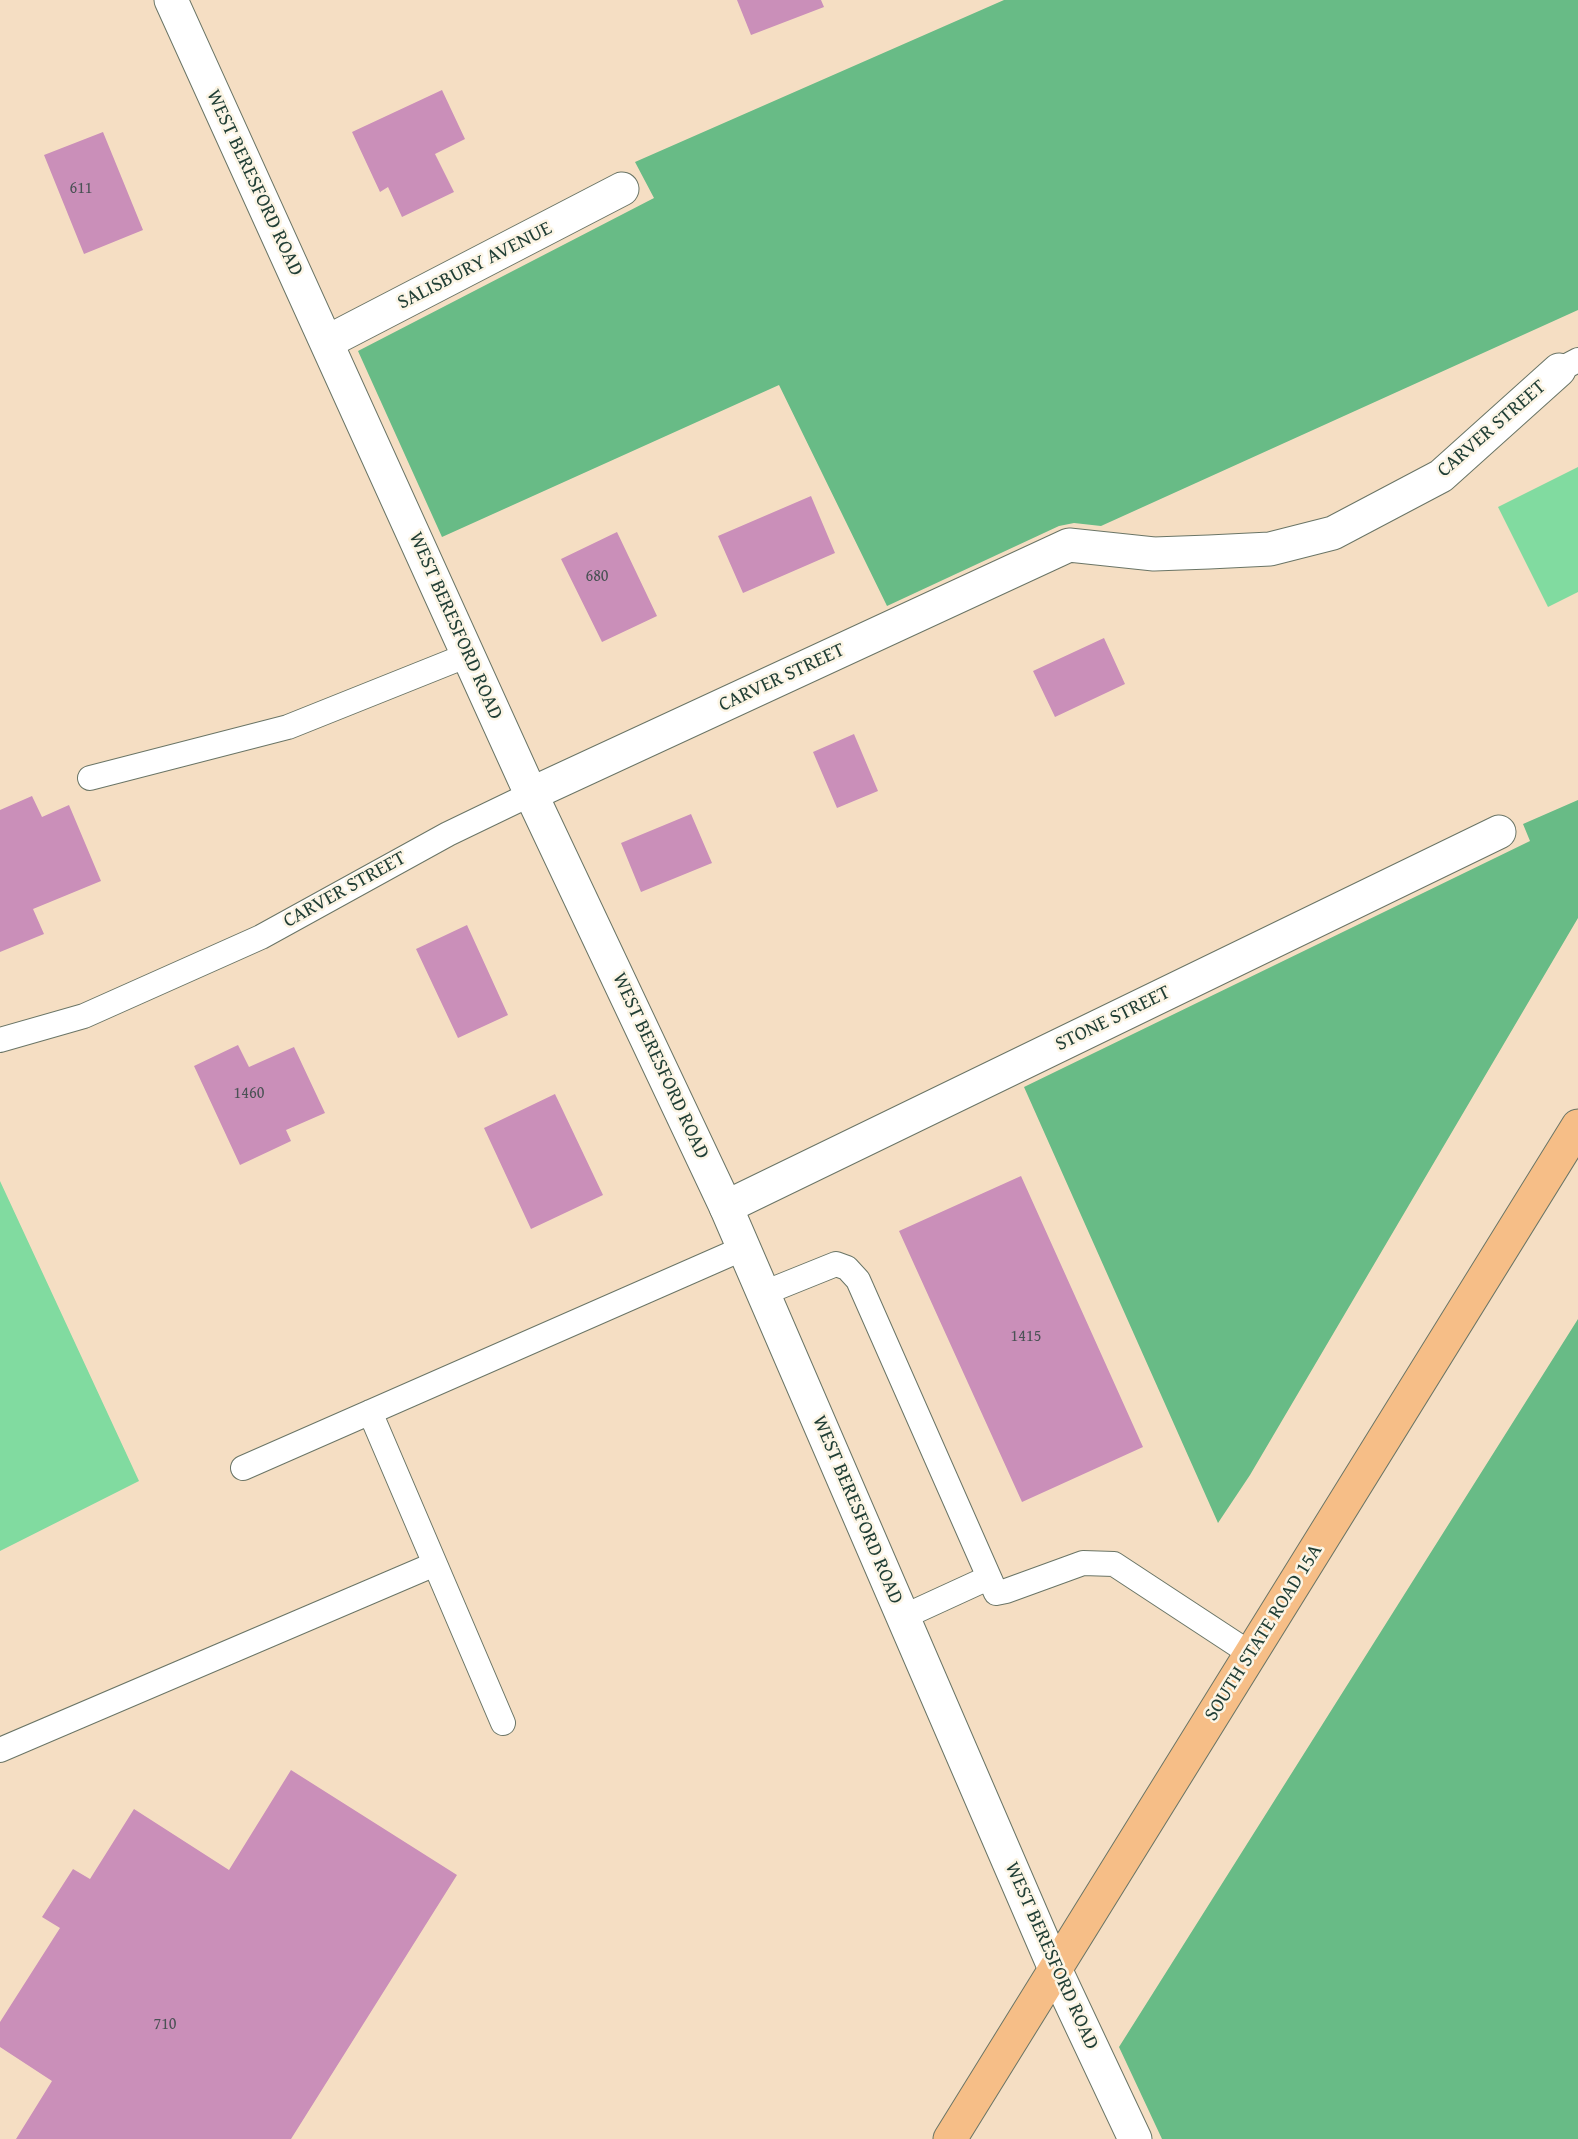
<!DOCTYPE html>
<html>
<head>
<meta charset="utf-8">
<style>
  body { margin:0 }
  canvas { display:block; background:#f5dec3 }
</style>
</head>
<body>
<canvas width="1578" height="2139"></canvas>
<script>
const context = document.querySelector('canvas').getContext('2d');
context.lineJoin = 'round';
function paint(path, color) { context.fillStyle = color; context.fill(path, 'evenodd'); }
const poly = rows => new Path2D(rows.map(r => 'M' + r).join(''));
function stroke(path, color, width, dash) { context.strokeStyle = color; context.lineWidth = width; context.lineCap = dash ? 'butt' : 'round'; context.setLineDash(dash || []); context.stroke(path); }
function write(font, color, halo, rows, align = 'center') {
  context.font = font + ' "Gentium Book Plus",serif'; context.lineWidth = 5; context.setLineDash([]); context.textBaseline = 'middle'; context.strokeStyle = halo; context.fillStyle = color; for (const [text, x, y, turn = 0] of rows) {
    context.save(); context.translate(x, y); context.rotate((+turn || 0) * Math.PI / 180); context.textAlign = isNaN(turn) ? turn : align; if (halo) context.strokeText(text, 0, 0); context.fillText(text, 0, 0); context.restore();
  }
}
const green = poly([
  [1578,467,1578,592,1548,607,1498,507],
  [0,1181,139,1481,0,1551]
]);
const forest = poly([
  [1004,0,1578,0,1578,310,1101,526,1074,523,1059,526,887,606,779,385,442,537,358,351,654,198,635,162],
  [1578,800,1578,918,1250,1475,1218,1523,1024,1087,1530,841,1523,824],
  [1578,1319,1578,2139,1162,2139,1119,2047]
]);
const building = poly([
  [737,0,821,0,824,7,751,35],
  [442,90,465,139,435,154,454,192,402,217,388,187,380,192,352,132],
  [103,132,143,230,84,254,44,155],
  [811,496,835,553,743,593,718,536],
  [617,532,657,616,602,642,561,559],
  [1104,638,1125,684,1055,717,1033,671],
  [854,734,878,791,837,808,813,752],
  [32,796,42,817,69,805,101,881,33,909,44,934,0,952,0,810],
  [691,814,712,863,641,892,621,843],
  [467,925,508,1015,458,1038,416,949],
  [238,1045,249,1067,294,1047,325,1113,286,1130,291,1141,240,1165,194,1066],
  [555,1094,603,1195,531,1229,484,1128],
  [1021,1176,1143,1447,1022,1502,899,1231],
  [291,1770,457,1875,291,2139,16,2139,52,2081,0,2047,0,2022,60,1928,42,1917,73,1869,90,1879,134,1809,229,1870]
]);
const service = poly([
  [1559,370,1578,360],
  [90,778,288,727,468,655],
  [0,1040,84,1016,261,937,448,834,531,794],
  [764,1293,836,1264,847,1268,858,1280,996,1593,1006,1591,1083,1563,1114,1564,1251,1654],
  [370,1412,503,1723],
  [243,1468,744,1248],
  [903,1617,988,1578],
  [0,1750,435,1564]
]);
const minor = poly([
  [327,342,622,189],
  [531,794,1069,545,1154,554,1209,552,1270,549,1333,533,1441,476,1559,370],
  [726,1207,1499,832]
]);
const tertiary = poly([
  [171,0,531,794,726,1207,1055,1969,1135,2139]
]);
const trunk = poly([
  [950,2139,1578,1126]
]);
const numberNames = [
  ["611",81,189],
  ["680",597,577],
  ["1460",249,1094],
  ["1415",1026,1337],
  ["710",165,2025]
];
const streetNames = [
  ["WEST BERESFORD ROAD",254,183,65],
  ["SALISBURY AVENUE",475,266,-27],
  ["CARVER STREET",1492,429,-41],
  ["WEST BERESFORD ROAD",455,626,66],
  ["CARVER STREET",782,678,-25],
  ["CARVER STREET",345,890,-29],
  ["STONE STREET",1113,1019,-26],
  ["WEST BERESFORD ROAD",660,1066,65],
  ["WEST BERESFORD ROAD",857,1510,67],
  ["SOUTH STATE ROAD 15A",1264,1633,-58],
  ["WEST BERESFORD ROAD",1051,1956,66]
];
paint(green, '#81dba0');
paint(forest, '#68bb86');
paint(building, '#ca8fb9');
stroke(service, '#6a7566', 26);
stroke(minor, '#6a7566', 35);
stroke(tertiary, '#6a7566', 35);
stroke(trunk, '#6a7566', 35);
stroke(service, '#fff', 24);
stroke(minor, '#fff', 33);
stroke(tertiary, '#fff', 33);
stroke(trunk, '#f6be87', 33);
write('16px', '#4a5255', null, numberNames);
write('20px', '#1f3d34', '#fcf5e5', streetNames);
</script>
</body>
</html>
